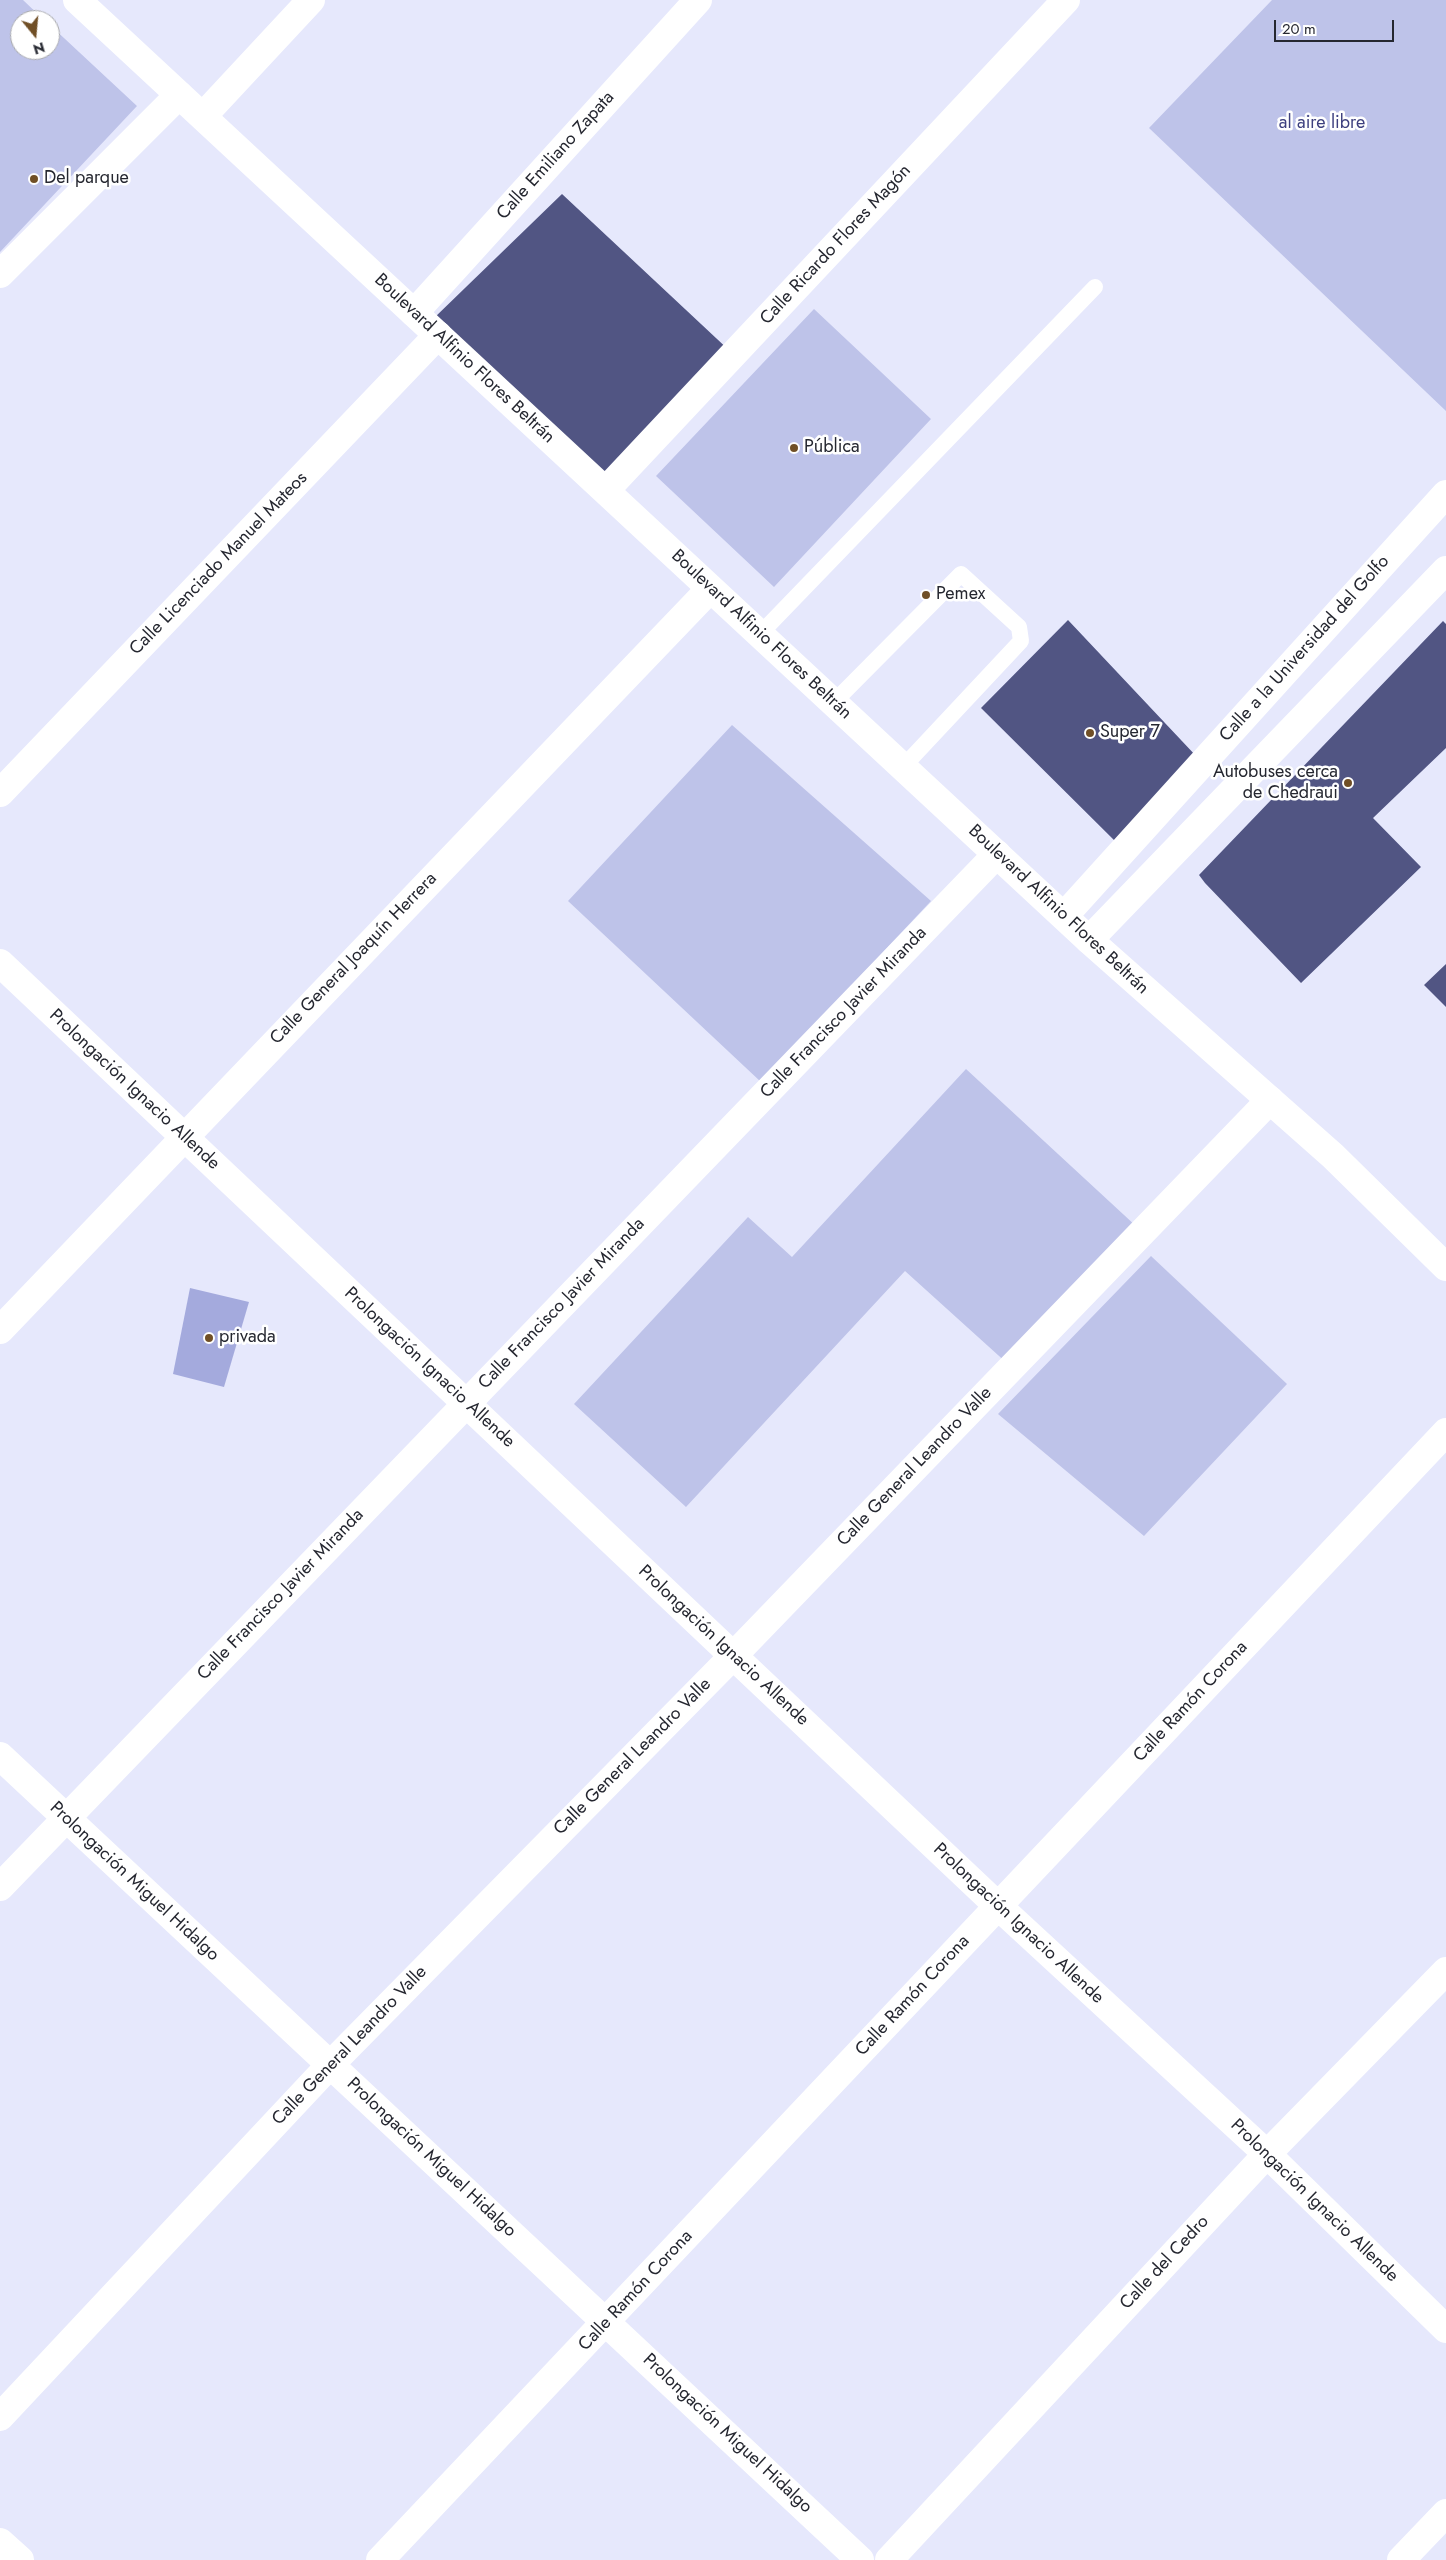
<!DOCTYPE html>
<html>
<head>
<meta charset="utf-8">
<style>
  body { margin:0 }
  #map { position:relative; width:1446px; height:2560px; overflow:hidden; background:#e6e8fc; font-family:Jost,sans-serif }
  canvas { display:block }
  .north { position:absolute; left:10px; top:10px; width:50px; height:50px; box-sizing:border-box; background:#fff; border:1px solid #a8a9ac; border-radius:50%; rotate:163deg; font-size:14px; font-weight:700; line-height:20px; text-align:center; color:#252730 }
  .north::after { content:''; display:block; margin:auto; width:18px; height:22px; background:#704f26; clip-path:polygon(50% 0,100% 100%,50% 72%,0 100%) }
  .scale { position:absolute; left:1274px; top:20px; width:120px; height:22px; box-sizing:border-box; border:2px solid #252730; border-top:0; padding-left:6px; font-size:15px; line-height:18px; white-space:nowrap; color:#252730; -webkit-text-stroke:4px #fff; paint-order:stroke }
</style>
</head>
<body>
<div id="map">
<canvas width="1446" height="2560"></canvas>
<div class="north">N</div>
<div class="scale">20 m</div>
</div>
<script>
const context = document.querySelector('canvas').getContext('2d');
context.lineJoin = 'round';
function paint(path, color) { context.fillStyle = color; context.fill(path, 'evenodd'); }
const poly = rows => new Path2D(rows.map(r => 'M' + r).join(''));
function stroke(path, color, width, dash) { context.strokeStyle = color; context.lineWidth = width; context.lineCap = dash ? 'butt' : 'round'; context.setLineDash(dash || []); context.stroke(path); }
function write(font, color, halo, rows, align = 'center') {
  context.font = font + ' Jost,sans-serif'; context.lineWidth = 5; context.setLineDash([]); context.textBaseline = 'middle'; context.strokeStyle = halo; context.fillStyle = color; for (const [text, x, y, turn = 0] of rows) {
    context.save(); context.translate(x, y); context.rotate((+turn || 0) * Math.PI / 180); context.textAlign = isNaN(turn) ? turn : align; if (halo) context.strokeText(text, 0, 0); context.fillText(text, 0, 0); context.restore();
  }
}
const green = poly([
  [0,0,23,0,44,20,20,20,20,50,50,50,50,25,137,106,0,252],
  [1272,0,1446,0,1446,411,1149,128],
  [814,309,931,419,774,587,656,476],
  [732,725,931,901,761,1082,568,901],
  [966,1069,1137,1227,1009,1365,905,1271,686,1507,574,1404,748,1217,792,1257],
  [1151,1256,1287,1384,1144,1536,998,1414]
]);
const water = poly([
  [190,1288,249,1302,224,1387,173,1374]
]);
const building = poly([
  [562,194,732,353,608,481,433,319],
  [1068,620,1197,757,1119,845,981,708],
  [1443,621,1446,624,1446,748,1373,818,1421,867,1301,983,1205,883,1199,875],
  [1446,964,1446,1007,1424,985]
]);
const lane = poly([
  [760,634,1095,287],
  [834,702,961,574,1019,627,1021,641,903,767]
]);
const street = poly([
  [203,116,311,0],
  [0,274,179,95],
  [414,313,698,0],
  [606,490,1066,0],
  [0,793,438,335],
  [1064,916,1446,494],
  [1089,940,1446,570],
  [0,963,998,1906,1267,2154,1446,2329],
  [0,1330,710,589],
  [0,1756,860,2560],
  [0,1887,997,854],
  [0,2417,330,2065,733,1656,1270,1100],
  [0,2542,20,2560],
  [380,2560,1446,1432],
  [889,2560,1267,2154,1446,1971],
  [1401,2560,1446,2513]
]);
const secondary = poly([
  [77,0,1089,940,1333,1156,1446,1267]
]);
const markers = [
  [34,179,5,"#704f26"],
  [794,448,5,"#704f26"],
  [926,595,5,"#704f26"],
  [1090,733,5,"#704f26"],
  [1348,783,5,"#704f26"],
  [209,1338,5,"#704f26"]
];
const parkNames = [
  ["al aire libre",1322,124]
];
const streetNames = [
  ["Calle Emiliano Zapata",556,156,-48],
  ["Calle Ricardo Flores Magón",836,245,-47],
  ["Boulevard Alfinio Flores Beltrán",464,359,43],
  ["Calle Licenciado Manuel Mateos",219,564,-46],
  ["Boulevard Alfinio Flores Beltrán",761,635,43],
  ["Calle a la Universidad del Golfo",1305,649,-48],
  ["Boulevard Alfinio Flores Beltrán",1058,910,43],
  ["Calle General Joaquín Herrera",354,959,-46],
  ["Calle Francisco Javier Miranda",844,1013,-46],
  ["Prolongación Ignacio Allende",134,1090,43],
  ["Calle Francisco Javier Miranda",562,1304,-46],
  ["Prolongación Ignacio Allende",429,1368,43],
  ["Calle General Leandro Valle",915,1467,-46],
  ["Calle Francisco Javier Miranda",281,1595,-46],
  ["Prolongación Ignacio Allende",723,1646,43],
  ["Calle Ramón Corona",1191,1702,-47],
  ["Calle General Leandro Valle",633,1757,-45],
  ["Prolongación Miguel Hidalgo",134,1882,43],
  ["Prolongación Ignacio Allende",1018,1924,43],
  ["Calle Ramón Corona",913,1996,-47],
  ["Calle General Leandro Valle",350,2046,-46],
  ["Prolongación Miguel Hidalgo",431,2158,43],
  ["Prolongación Ignacio Allende",1314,2201,44],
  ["Calle del Cedro",1165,2263,-47],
  ["Calle Ramón Corona",636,2291,-47],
  ["Prolongación Miguel Hidalgo",727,2434,43]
];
const poiNames = [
  ["Del parque",44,179],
  ["Pública",804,448],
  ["Pemex",936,595],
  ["Super 7",1100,733],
  ["Autobuses cerca",1338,773,"right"],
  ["de Chedraui",1338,794,"right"],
  ["privada",219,1338]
];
paint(green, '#bec3e9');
paint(water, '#a4aadd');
paint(building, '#515583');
stroke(lane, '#fff', 16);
stroke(street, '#fff', 28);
stroke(secondary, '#fff', 28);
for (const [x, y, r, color] of markers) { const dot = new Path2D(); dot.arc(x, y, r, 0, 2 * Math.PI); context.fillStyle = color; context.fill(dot); stroke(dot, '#fff', 2); }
write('18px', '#3e407f', '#fff', parkNames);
write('18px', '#252730', '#fff', streetNames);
write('18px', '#252730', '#fff', poiNames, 'left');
</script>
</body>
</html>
